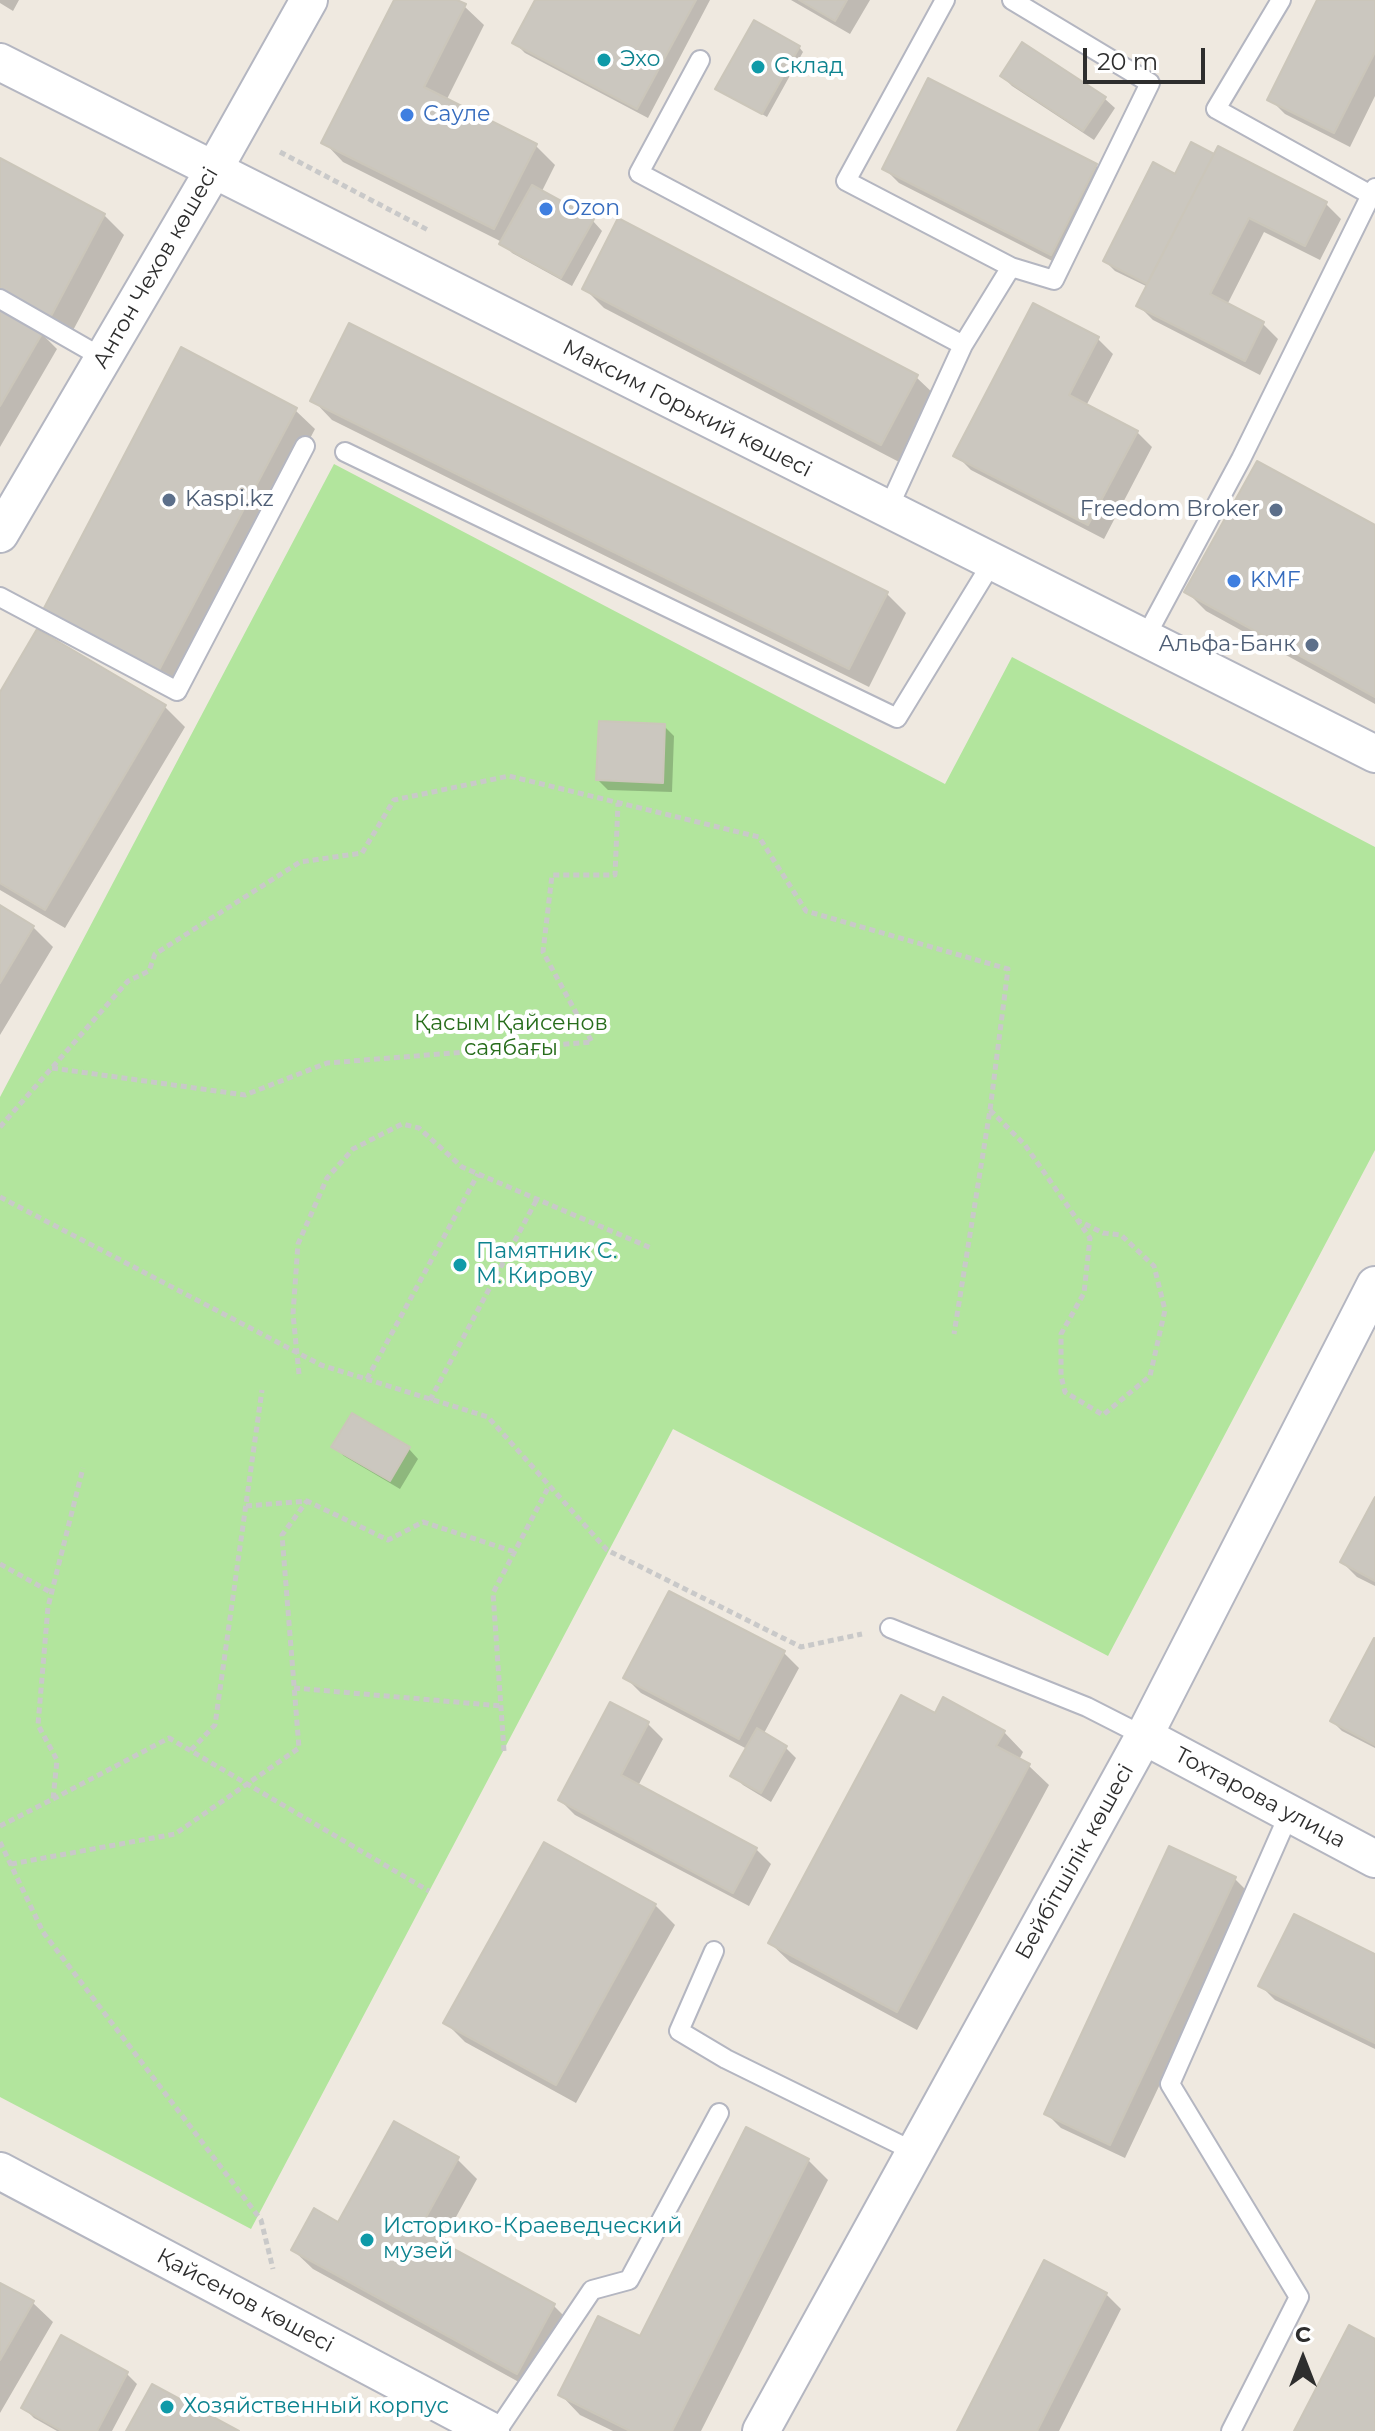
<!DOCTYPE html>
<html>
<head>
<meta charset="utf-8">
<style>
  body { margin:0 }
  #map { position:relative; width:1375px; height:2431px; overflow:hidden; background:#efe9e0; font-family:Montserrat,sans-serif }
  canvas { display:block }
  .north { position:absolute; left:1263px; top:2319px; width:80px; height:80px; -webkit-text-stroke:6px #fff; paint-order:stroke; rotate:0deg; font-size:22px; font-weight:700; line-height:32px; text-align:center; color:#2e2e2e }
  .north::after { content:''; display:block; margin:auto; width:28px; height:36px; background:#2e2e2e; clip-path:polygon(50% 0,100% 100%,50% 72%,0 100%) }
  .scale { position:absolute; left:1083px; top:48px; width:122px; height:36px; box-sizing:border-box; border:4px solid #2e2e2e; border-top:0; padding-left:10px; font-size:24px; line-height:28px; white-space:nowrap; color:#2e2e2e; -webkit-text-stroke:6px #fff; paint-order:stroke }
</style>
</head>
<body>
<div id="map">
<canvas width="1375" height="2431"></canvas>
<div class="north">С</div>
<div class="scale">20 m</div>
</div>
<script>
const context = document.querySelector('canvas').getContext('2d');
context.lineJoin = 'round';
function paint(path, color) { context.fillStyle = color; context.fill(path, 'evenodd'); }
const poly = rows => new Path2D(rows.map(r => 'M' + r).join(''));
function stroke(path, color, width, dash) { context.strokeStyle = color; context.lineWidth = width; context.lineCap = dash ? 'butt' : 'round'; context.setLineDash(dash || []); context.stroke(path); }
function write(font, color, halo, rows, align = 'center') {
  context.font = font + ' Montserrat,sans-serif'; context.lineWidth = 8; context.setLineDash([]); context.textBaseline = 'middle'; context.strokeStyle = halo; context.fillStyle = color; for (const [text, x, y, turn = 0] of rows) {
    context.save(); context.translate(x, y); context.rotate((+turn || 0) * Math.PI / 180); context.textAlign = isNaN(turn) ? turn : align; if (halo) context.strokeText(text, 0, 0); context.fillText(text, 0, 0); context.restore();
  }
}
const green = poly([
  [334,464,945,784,1012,657,1375,847,1375,1150,1108,1656,673,1429,251,2229,0,2097,0,1097]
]);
const shadow = poly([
  [0,0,19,0,13,11,0,3],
  [396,0,453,0,464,6,484,25,446,101,536,146,555,165,541,193,593,221,602,231,572,286,512,253,502,242,343,162,324,142],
  [537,0,710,0,648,118,525,53,515,43],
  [791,0,870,0,850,34],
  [1319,0,1375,0,1375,96,1350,147,1285,114,1270,99],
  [799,47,803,52,767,117,718,88],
  [1002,76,1105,99,1115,108,1094,140,1012,86],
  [1219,149,1326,204,1341,219,1320,260,1264,232,1227,305,1263,324,1278,339,1260,375,1153,320,1138,305,1148,287,1115,271,1105,261,1176,177,1214,157],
  [0,161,104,215,124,235,70,336,7,303],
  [1096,166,1111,181,1066,268,899,183,884,168],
  [584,288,916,377,936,396,901,463,604,308],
  [0,310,42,334,57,349,0,447],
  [1098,339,1113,354,1086,406,1137,432,1152,447,1104,539,971,470,956,455],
  [313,400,887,594,906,613,869,687,332,420],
  [295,410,315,429,179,688,65,629,46,610],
  [1375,527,1375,704,1206,611,1187,592],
  [38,632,165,707,185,727,65,928,0,890,0,696],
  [664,726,674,736,672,792,608,790,598,780],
  [0,907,33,927,53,947,0,1035],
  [334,1446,409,1449,418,1459,400,1489,344,1456],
  [1375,1501,1375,1586,1357,1577,1342,1562],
  [1375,1641,1375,1748,1342,1731,1332,1721],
  [784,1653,799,1668,763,1735,786,1748,796,1758,771,1802,743,1785,733,1775,747,1749,641,1693,626,1678],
  [611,1705,648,1724,663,1739,638,1786,756,1849,771,1864,749,1906,575,1815,560,1800],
  [936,1715,1004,1732,1023,1752,1019,1760,1029,1766,1049,1785,917,2030,790,1962,770,1943],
  [1235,1879,1250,1894,1125,2158,1061,2128,1046,2113],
  [655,1905,675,1925,576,2103,465,2042,446,2023],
  [1375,1956,1375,2049,1275,2000,1260,1985],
  [457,2159,477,2179,441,2244,554,2306,573,2325,537,2392,313,2269,293,2250],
  [808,2160,828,2180,701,2431,613,2431,580,2415,561,2395,641,2339],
  [0,2285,33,2303,53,2322,0,2413],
  [1106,2294,1121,2309,1059,2431,960,2431],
  [127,2374,137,2384,112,2431,57,2431,34,2418,24,2408]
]);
const building = poly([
  [394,0,457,0,466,4,424,87,537,144,494,229,321,143,394,0],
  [535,0,696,0,637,109,512,43,535,0],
  [799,0,847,0,835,21,799,0],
  [1317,0,1375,0,1375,52,1334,133,1267,100,1317,0],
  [754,20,800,46,762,114,715,89,754,20],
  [1022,42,1106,97,1083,131,1000,76,1022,42],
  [928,78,1097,164,1051,255,882,169,928,78],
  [1191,142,1214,154,1147,284,1103,261,1153,162,1175,174,1191,142],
  [1218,146,1327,202,1305,246,1249,218,1210,294,1264,322,1245,361,1136,306,1218,146],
  [0,158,105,214,50,318,0,292,0,158],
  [532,185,594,219,561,278,499,244,532,185],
  [618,218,918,375,881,445,582,289,618,218],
  [1033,303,1099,337,1069,395,1138,431,1088,525,953,456,1033,303],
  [0,308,43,332,0,406,0,308],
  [349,323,888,592,849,669,310,401,349,323],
  [181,347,297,408,159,670,43,610,181,347],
  [1257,461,1375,525,1375,697,1184,592,1257,461],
  [37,629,166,705,45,910,0,883,0,692,37,629],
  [599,721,665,724,663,783,596,780,599,721],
  [0,905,34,926,0,983,0,905],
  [352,1413,410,1447,390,1481,331,1447,352,1413],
  [1375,1497,1375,1581,1340,1562,1375,1497],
  [669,1591,785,1651,739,1739,623,1678,669,1591],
  [1374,1638,1375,1639,1375,1745,1330,1721,1374,1638],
  [901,1695,935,1713,943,1697,1005,1731,996,1746,1030,1764,897,2012,768,1943,901,1695],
  [610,1702,649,1722,621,1775,757,1848,733,1893,558,1800,610,1702],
  [757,1728,787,1746,761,1793,730,1776,757,1728],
  [544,1842,656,1904,556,2085,443,2023,544,1842],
  [1169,1846,1236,1877,1110,2145,1044,2114,1169,1846],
  [1294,1914,1375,1954,1375,2043,1258,1986,1294,1914],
  [394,2121,459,2157,419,2230,555,2304,517,2374,291,2250,314,2208,338,2222,394,2121],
  [746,2127,809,2159,672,2431,630,2431,558,2395,598,2316,640,2336,746,2127],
  [1044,2260,1107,2293,1037,2431,957,2431,1044,2260],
  [0,2283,34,2301,0,2360,0,2283],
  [1349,2325,1375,2339,1375,2431,1294,2431,1349,2325],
  [61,2335,128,2372,97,2431,62,2431,21,2408,61,2335],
  [152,2384,239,2431,126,2431,152,2384]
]);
const path = poly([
  [280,152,428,230],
  [52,1068,245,1095,327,1063,592,1042,543,952,552,875,615,875,618,803],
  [990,1110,1025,1145,1090,1238,1084,1293,1061,1334,1061,1376,1065,1392,1103,1415,1150,1376,1165,1310,1154,1266,1121,1235,1103,1233,1077,1220],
  [0,1127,128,981,149,971,155,954,300,862,362,853,394,800,509,776,759,837,806,911,1008,969,990,1110,954,1334],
  [0,1197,321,1365,488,1417,607,1550,801,1647,862,1634],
  [299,1374,293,1314,298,1244,327,1178,353,1149,402,1124,419,1128,462,1167,651,1248],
  [367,1379,478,1174],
  [430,1400,537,1199],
  [246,1506,307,1501,388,1540,423,1522,515,1552],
  [0,1564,52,1593],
  [294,1688,502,1706],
  [191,1750,215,1725,262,1390],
  [504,1751,493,1593,549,1486],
  [53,1799,169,1738,429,1891],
  [0,1826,53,1799,57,1760,38,1725,48,1607,83,1468],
  [0,1842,43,1932,261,2220,273,2269],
  [11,1864,175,1834,299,1748,282,1535,307,1501]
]);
const service = poly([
  [945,0,846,181,1011,267],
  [1281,0,1216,109,1371,195,1375,188],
  [700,60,639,173,963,345],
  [0,299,103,358],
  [345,452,897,718,993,561],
  [888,509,963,345,1011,267,1054,280,1150,83,1012,0],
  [0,597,177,691,305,446],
  [1145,638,1241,459,1371,195,1375,197],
  [890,1628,1087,1707,1144,1736],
  [714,1951,679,2031,726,2059,915,2152],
  [497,2431,592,2290,629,2280,719,2113],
  [1231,2431,1299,2297,1170,2084,1289,1814]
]);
const minor = poly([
  [0,62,1375,754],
  [0,534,213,171,309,0],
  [1144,1736,1375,1859],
  [0,2171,491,2431],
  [761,2431,1144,1736,1375,1285]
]);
const markers = [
  [604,60,8,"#0f9aa8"],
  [758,67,8,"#0f9aa8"],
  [407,115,8,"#3f7fe0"],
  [546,209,8,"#3f7fe0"],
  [169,500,8,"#5c6f8a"],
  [1276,510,8,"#5c6f8a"],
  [1234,581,8,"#3f7fe0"],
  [1312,645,8,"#5c6f8a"],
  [460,1265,8,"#0f9aa8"],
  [367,2240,8,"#0f9aa8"],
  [167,2407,8,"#0f9aa8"]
];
const cultureNames = [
  ["Эхо",620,60],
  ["Склад",774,67],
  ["Памятник С.",476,1252],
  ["М. Кирову",476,1277],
  ["Историко-Краеведческий",383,2227],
  ["музей",383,2252],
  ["Хозяйственный корпус",183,2407]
];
const shopNames = [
  ["Сауле",423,115],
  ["Ozon",562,209],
  ["KMF",1250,581]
];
const streetNames = [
  ["Антон Чехов көшесі",156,268,-60],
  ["Максим Горький көшесі",687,409,27],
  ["Тохтарова улица",1260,1798,28],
  ["Бейбітшілік көшесі",1075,1862,-61],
  ["Қайсенов көшесі",245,2301,28]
];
const serviceNames = [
  ["Kaspi.kz",185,500,"left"],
  ["Freedom Broker",1260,510],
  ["Альфа-Банк",1296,645]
];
const parkNames = [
  ["Қасым Қайсенов",511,1024],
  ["саябағы",511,1049]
];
paint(green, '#b2e59d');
paint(shadow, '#0003');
paint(building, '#cbc7bf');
stroke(building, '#cbc6ba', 2);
stroke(service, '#b4b6c1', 22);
stroke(minor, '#b4b6c1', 40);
stroke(path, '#c9c9c9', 5, [6, 4]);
stroke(service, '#fff', 18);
stroke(minor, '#fff', 36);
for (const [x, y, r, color] of markers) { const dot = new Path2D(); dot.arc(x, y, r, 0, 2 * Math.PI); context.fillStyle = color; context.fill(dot); stroke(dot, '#fff', 3); }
write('22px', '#0d838f', '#fff', cultureNames, 'left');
write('22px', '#366cbe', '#fff', shopNames, 'left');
write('22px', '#2e2e2e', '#fff', streetNames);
write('22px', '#4e5e75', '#fff', serviceNames, 'right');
write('22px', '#276d1b', '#fff', parkNames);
</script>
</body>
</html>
